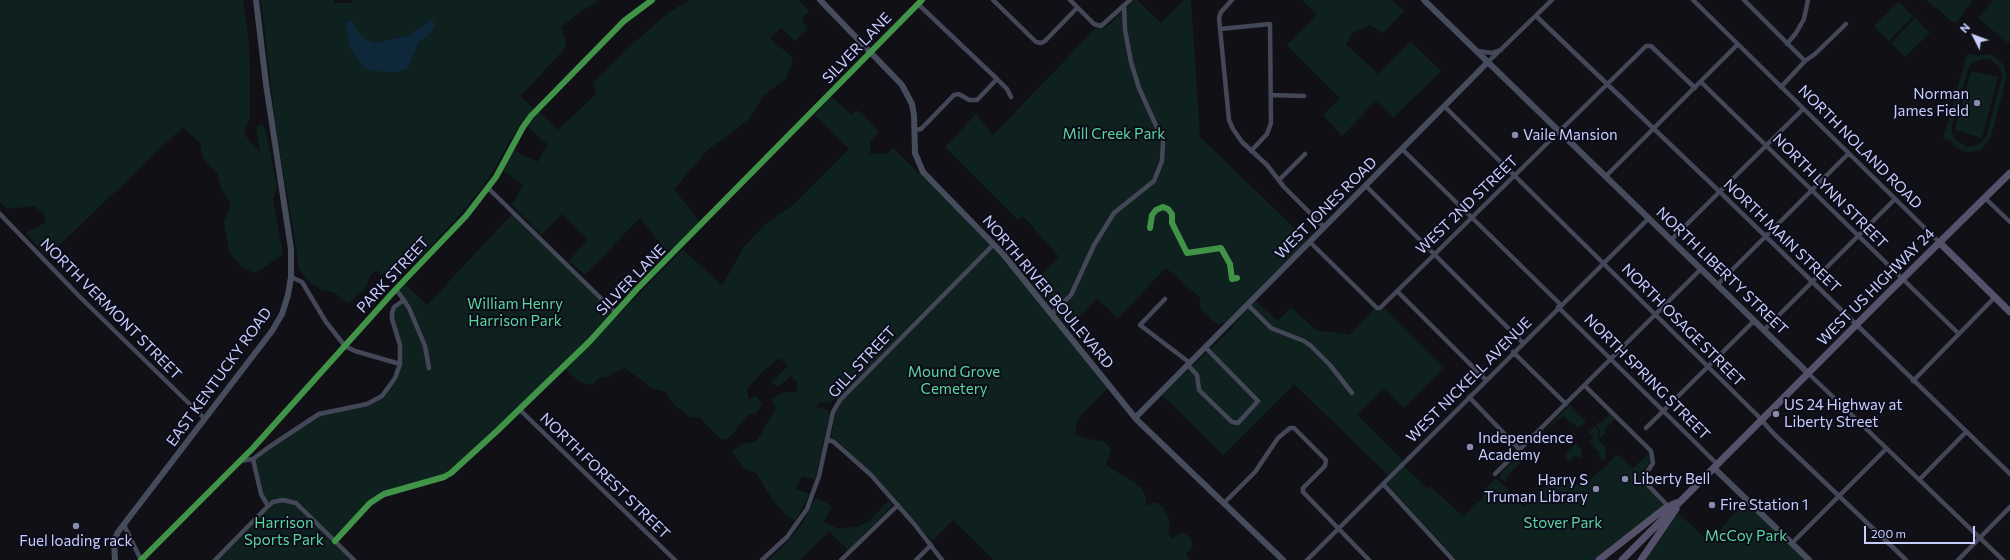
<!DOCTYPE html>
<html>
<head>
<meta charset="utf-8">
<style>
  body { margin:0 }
  #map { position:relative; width:2010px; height:560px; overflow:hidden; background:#101016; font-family:Commissioner,sans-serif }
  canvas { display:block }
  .north { position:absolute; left:1954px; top:16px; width:40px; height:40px; -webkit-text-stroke:3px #0c0c1a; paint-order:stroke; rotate:312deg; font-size:11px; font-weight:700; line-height:16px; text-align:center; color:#c8cefc }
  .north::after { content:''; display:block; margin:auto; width:14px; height:18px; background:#c8cefc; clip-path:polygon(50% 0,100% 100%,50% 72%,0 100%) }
  .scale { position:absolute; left:1864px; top:526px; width:111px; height:18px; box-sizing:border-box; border:2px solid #c8cefc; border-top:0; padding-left:5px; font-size:12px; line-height:14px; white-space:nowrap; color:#c8cefc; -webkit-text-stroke:3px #0c0c1a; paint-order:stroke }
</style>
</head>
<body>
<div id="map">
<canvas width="2010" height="560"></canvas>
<div class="north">N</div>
<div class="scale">200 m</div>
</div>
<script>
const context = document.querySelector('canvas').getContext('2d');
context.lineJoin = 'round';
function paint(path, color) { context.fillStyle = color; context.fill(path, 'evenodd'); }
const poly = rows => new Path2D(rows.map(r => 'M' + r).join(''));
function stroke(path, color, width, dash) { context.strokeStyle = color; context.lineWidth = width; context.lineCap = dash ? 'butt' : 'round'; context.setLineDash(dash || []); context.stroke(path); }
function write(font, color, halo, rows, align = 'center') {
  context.font = font + ' Commissioner,sans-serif'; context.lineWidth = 4; context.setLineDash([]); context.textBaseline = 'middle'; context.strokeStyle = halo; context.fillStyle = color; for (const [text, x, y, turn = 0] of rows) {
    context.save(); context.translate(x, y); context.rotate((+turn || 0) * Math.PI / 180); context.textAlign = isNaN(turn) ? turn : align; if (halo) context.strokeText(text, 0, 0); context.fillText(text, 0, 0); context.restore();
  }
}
const green = poly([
  [0,0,243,0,249,42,250,76,250,116,244,134,260,152,257,133,257,125,263,124,266,131,277,187,273,199,283,254,256,273,244,269,234,259,229,251,224,222,231,204,222,190,217,173,203,158,200,143,183,127,49,255,44,254,26,233,46,222,44,214,34,206,7,209,0,203],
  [261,0,334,0,334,3,352,3,352,0,598,0,590,7,583,9,561,27,565,38,566,47,521,96,534,109,521,122,489,178,466,208,421,257,416,261,410,260,404,269,398,275,380,274,377,270,370,276,365,289,349,303,344,301,335,293,321,290,311,283,298,268,297,252,277,135],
  [351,20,356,29,367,40,376,43,410,35,432,20,428,36,419,42,407,69,350,48,345,22],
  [689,0,799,0,809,11,802,18,807,30,795,41,781,28,770,38,793,58,786,79,764,95,749,119,709,149,674,189,700,223,674,249,665,249,640,218,585,275,569,261,588,239,562,214,542,235,512,205,523,185,503,171,514,150,537,162,548,145,527,126,539,112,558,130,596,94,593,83,637,40,668,13],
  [1134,0,1137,0,1161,23,1184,0,1191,0,1200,137,1307,240,1225,322,1218,325,1204,313,1200,307,1200,298,1166,268,1118,318,1097,299,1068,328,1032,285,1059,257,1023,216,1018,220,945,147,976,114,993,135,1096,28,1102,29,1108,26],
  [1302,0,1392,0,1404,11,1383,33,1370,25,1353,32,1346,44,1378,74,1410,41,1441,71,1393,118,1376,101,1342,136,1323,115,1340,98,1287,45,1317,15],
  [1926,0,1973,0,1957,22,1952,22,1936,7,1935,8],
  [1994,0,2010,0,2010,41,2008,43,1979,19,1979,16],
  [1899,2,1913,16,1889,41,1874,26],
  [1915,18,1930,33,1905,57,1891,43],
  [1967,54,1974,54,1975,56,1987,54,1994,56,2003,64,2007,76,1991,137,1982,149,1972,152,1962,151,1953,145,1949,139,1948,141,1943,139],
  [1981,59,1989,59,1995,63,2000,68,2002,77,1986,137,1978,145,1967,147,1955,139,1952,133,1952,125,1968,70,1973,62],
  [1971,71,1998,77,1982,138,1955,130],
  [831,96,851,115,857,110,879,131,870,142,870,154,888,154,893,148,989,241,1108,388,1077,420,1075,434,1085,438,1105,442,1111,449,1106,465,1141,487,1146,498,1145,506,1155,502,1163,507,1170,523,1168,532,1172,539,1182,532,1190,537,1193,546,1186,554,1189,560,994,560,953,520,932,541,881,483,838,441,831,438,834,420,837,410,841,404,836,399,829,403,821,402,815,407,828,410,830,413,815,479,802,476,796,489,810,494,795,521,784,513,772,499,756,473,746,470,732,452,742,444,756,442,776,409,771,399,783,392,797,392,797,382,791,376,778,387,771,383,788,366,779,358,761,373,747,390,749,399,757,396,762,404,757,413,748,415,729,438,722,440,699,417,691,418,674,405,666,392,652,388,625,368,614,372,606,378,600,377,592,385,581,383,565,369,683,249,722,286,743,248,765,224,793,205,849,149,815,115],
  [513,213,616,313,451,473,377,498,335,541,354,560,215,560,268,506,261,494,253,459,319,414,367,404,382,396,392,385,401,354,392,313,398,303,404,300,396,289,403,282,427,305],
  [1255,300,1278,321,1291,307,1316,330,1349,335,1374,309,1379,311,1385,308,1445,368,1404,408,1385,388,1357,415,1403,461,1389,476,1294,384,1223,455,1162,395,1231,329],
  [1570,405,1586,421,1581,426,1577,427,1563,416,1554,424,1550,425],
  [1608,412,1618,421,1614,420,1604,430,1606,433,1601,436,1600,440,1599,428,1596,425,1599,422,1601,423,1609,416],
  [1595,426,1598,430,1598,439,1606,448,1605,461,1600,459,1598,456,1600,453,1589,442,1594,437,1589,432],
  [1576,443,1582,450,1582,458,1575,456,1569,461,1564,457,1565,454],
  [1647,450,1650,456,1650,461,1641,477,1644,483,1664,506,1594,560,1457,560,1387,484,1404,466,1428,489,1430,486,1463,516,1483,498,1482,492,1495,479,1498,480,1525,507,1527,505,1526,500,1528,502,1550,481,1549,479,1573,484,1586,483,1586,481,1591,479,1606,465,1608,466,1607,464,1616,455,1618,455,1633,468,1648,454],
  [1523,451,1531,459,1526,457,1505,478,1507,480,1505,482,1500,477,1501,473],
  [816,497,832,506,824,522,837,528,856,527,868,522,889,500,892,504,890,508,848,550,829,531,800,560,767,560,780,550,802,524],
  [1745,502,1805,560,1644,560,1678,513,1709,542]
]);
const water = poly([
  [432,19,435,26,428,36,419,42,407,69,397,72,371,71,364,67,350,48,345,22,351,20,356,29,367,40,376,43,410,35]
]);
const street = poly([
  [993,0,1036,42,1041,43,1045,41,1077,8],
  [1070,0,1094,24,1101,26,1130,0],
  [1232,0,1221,12,1219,18,1229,120,1233,129,1242,142,1267,165,1284,187,1324,227],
  [1693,0,1940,243],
  [1744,0,1805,61],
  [918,4,997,79,1007,89,1011,97],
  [1536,16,1720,192,2010,474],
  [1220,29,1270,24,1271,123,1267,134,1251,151],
  [1787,44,1796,33,1804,19,1808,0],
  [1477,51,1492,53,1501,50],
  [1488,62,1552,0],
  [1701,82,1959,334],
  [1781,87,1805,61,1815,54,1846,24],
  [1271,95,1304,96],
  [1444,106,1757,415,1774,434,1906,560],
  [915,130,921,129,954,95,959,94,969,100,977,100,997,79],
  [1402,149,1561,305],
  [1606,176,1738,44],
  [1279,180,1305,154],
  [1366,186,1523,343],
  [488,188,616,313],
  [1985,198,2010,222],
  [0,214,80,297,205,419],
  [1671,240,1803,109],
  [1310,242,1377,308,1380,308,1646,46,1651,46,1695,88],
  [291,277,302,282,326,322,345,346,355,351,400,364],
  [1717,285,1848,154],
  [396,289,409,308,425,346,429,368],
  [1397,291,1486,380],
  [1165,299,1140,325,1190,363],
  [1248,305,1271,328,1304,341,1311,346,1330,365,1352,393],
  [1558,307,1717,464],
  [1052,314,1071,295,1094,245,1114,213,1154,181,1162,161,1163,141,1139,88,1131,62,1125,30,1124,6],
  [1764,330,1895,199],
  [1513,352,1566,404],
  [1188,365,1197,375,1199,390,1232,422,1238,423,1258,401,1205,347],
  [1808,373,2003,560],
  [1913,381,1995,297],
  [1585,386,1651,451,1653,463,1644,477,1645,482,1668,506],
  [1469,397,1520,450],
  [519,409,675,560],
  [1646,428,1754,321],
  [827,439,834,442,871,475,915,525,942,560],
  [253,459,261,494,268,506],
  [240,461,253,459,269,447,319,414,367,404,382,396,395,378,400,364,400,345,392,319,392,313,394,307,404,300],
  [1495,474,1701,269],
  [1919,480,1966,432],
  [1383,484,1453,560],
  [1224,503,1255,472,1278,438,1290,428,1294,428,1326,460,1325,466,1303,488,1303,492,1369,560],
  [124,525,141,560],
  [335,541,370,503,384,494,444,477,451,473,497,431,590,341,637,289,922,0],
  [1792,543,1886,449],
  [141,560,253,448,396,289,466,216,496,177,523,127,531,116,624,21,652,0],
  [215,560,268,506,273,502,283,500,296,503,354,560],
  [762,560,787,537,807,509,819,476,833,412,840,400,994,244],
  [841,560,898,505],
  [916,560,931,545],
  [1307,560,1649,218],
  [1958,560,2010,507]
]);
const secondary = poly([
  [820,0,902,85,912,104,914,115,915,153,923,172,1003,254,1137,420,1283,560],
  [1424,0,1808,373],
  [1135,418,1488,62],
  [1714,468,1809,560],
  [115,560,114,541,118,532,272,331,282,314,288,295,291,277,291,249,266,84,256,0]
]);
const primary = poly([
  [1940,243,2010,312],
  [1599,560,1664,509,1676,503],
  [1622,560,1885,296,2010,173],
  [1641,560,1676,509]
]);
const cycleway = poly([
  [1150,228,1152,215,1156,210,1163,207,1168,209,1172,214,1172,223,1187,253,1221,248,1230,264,1232,279,1237,278],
  [335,541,370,503,384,494,444,477,451,473,497,431,590,341,637,289,922,0],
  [141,560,253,448,396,289,466,216,496,177,523,127,531,116,624,21,652,0]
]);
const markers = [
  [1977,103,4,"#888cac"],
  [1515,135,4,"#888cac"],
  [1776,414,4,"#888cac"],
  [1470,447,4,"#888cac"],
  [1625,479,4,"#888cac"],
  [1596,489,4,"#888cac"],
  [1712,505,4,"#888cac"],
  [76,526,4,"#888cac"]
];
const streetNames = [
  ["SILVER LANE",857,48,-46],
  ["NORTH NOLAND ROAD",1860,147,45],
  ["NORTH LYNN STREET",1830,191,45],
  ["WEST 2ND STREET",1467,205,-44],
  ["WEST JONES ROAD",1326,208,-45],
  ["NORTH MAIN STREET",1782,236,44],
  ["NORTH LIBERTY STREET",1722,271,44],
  ["PARK STREET",393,275,-47],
  ["SILVER LANE",631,280,-46],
  ["WEST US HIGHWAY 24",1876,287,-45],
  ["NORTH RIVER BOULEVARD",1048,292,50],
  ["NORTH VERMONT STREET",111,309,45],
  ["NORTH OSAGE STREET",1683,325,45],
  ["GILL STREET",862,362,-47],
  ["EAST KENTUCKY ROAD",219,377,-54],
  ["NORTH SPRING STREET",1647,377,45],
  ["WEST NICKELL AVENUE",1469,380,-45],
  ["NORTH FOREST STREET",605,476,44]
];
const poiNames = [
  ["Norman",1969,94,"right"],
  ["James Field",1969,111,"right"],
  ["Vaile Mansion",1523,135],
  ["US 24 Highway at",1784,405],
  ["Liberty Street",1784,422],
  ["Independence",1478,438],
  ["Academy",1478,455],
  ["Liberty Bell",1633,479],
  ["Harry S",1588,480,"right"],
  ["Truman Library",1588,497,"right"],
  ["Fire Station 1",1720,505],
  ["Fuel loading rack",76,541,"center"]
];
const parkNames = [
  ["Mill Creek Park",1114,134],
  ["William Henry",515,304],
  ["Harrison Park",515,321],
  ["Mound Grove",954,372],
  ["Cemetery",954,389],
  ["Harrison",284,523],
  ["Sports Park",284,540],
  ["Stover Park",1563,523],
  ["McCoy Park",1746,536]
];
paint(green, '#0f211e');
paint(water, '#0e2839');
stroke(street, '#444757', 4.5);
stroke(secondary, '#474c5d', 6);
stroke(primary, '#56516a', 7);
stroke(cycleway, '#419447', 6);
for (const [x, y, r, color] of markers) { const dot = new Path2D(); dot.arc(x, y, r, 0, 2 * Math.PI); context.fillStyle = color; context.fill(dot); stroke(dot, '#0c0c1a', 1.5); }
write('15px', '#c8cefc', '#0c0c1a', streetNames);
write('15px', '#c8cefc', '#0c0c1a', poiNames, 'left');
write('15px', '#5bd69c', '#0c0c1a', parkNames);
</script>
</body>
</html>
